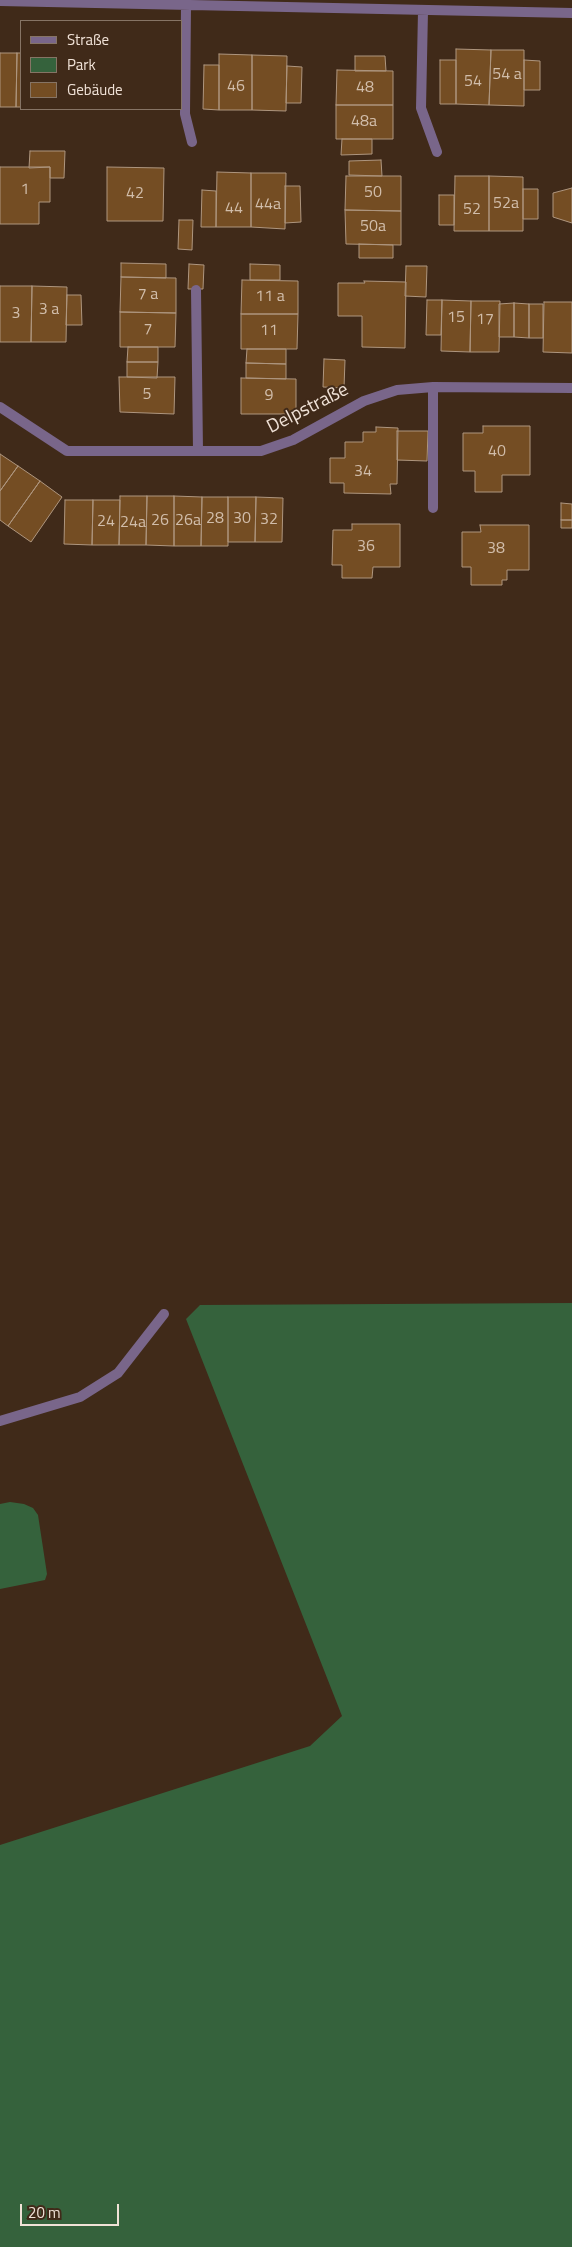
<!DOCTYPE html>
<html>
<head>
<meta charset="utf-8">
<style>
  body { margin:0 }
  #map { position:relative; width:572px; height:2247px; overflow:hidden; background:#402a19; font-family:"Titillium Web",sans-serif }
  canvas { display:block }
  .legend { position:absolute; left:20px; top:20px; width:162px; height:90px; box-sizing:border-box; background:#402a19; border:1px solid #867465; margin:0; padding:6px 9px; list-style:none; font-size:15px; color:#f0e2d7 }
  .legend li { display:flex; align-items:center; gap:10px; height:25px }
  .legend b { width:25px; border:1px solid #867465 }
  .scale { position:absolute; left:20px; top:2204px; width:99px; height:22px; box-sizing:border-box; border:2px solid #f0e2d7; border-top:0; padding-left:6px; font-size:15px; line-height:18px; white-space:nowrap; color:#f0e2d7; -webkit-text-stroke:4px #402a19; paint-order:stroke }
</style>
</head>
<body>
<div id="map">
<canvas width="572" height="2247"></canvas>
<ul class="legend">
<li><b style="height:6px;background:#79668a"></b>Straße</li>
<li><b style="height:14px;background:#35623c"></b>Park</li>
<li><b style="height:14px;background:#744d23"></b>Gebäude</li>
</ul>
<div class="scale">20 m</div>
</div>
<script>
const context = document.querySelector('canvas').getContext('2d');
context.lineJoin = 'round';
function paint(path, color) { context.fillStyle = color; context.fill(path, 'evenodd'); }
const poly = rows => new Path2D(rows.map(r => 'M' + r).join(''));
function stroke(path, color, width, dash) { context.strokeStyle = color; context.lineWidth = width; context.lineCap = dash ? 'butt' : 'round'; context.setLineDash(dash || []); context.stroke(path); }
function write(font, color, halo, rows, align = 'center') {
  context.font = font + ' "Titillium Web",sans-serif'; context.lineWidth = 4; context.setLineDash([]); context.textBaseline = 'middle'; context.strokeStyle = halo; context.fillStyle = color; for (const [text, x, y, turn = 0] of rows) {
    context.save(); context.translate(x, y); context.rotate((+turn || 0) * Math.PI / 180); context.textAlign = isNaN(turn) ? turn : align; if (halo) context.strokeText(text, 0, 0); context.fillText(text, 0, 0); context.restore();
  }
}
const green = poly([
  [572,1303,572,2247,0,2247,0,1845,310,1746,342,1716,186,1319,200,1305],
  [10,1502,24,1504,33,1508,38,1515,47,1574,45,1580,0,1589,0,1504]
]);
const building = poly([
  [456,49,491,50,489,105,456,104,456,49],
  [491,50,524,50,524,106,489,105,491,50],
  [0,53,17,53,16,107,0,107,0,53],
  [17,53,21,53,21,107,16,107,17,53],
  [219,54,252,55,252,110,219,110,219,54],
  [252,55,287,56,286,111,252,110,252,55],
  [355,56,385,56,386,71,355,71,355,56],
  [440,60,456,60,456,104,440,104,440,60],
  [524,60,540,61,540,90,524,90,524,60],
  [204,65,219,65,219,110,203,109,204,65],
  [287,66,302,67,301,103,286,103,287,66],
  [337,70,393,71,393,105,336,105,337,70],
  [336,105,393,105,393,139,336,139,336,105],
  [342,139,372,139,372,154,341,155,342,139],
  [30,151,65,151,64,178,50,178,50,167,29,168,30,151],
  [381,160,382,176,349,175,349,161,381,160],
  [0,167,50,167,50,202,39,202,39,224,0,224,0,167],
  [107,167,164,168,163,221,107,221,107,167],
  [217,172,251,173,251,227,216,227,217,172],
  [251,173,286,173,285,229,251,227,251,173],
  [346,176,401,176,401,211,345,210,346,176],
  [455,176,489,176,489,231,454,231,455,176],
  [489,176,523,177,523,231,489,231,489,176],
  [285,186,300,186,301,222,285,223,285,186],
  [572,188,572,223,553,217,553,193,572,188],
  [523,189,538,189,538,219,523,219,523,189],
  [202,190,216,191,216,227,201,227,202,190],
  [439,195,454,195,454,225,439,225,439,195],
  [345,210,401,211,401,245,346,244,345,210],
  [179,220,193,220,192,250,178,249,179,220],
  [359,244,393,245,393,258,359,258,359,244],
  [121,263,166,264,166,278,121,277,121,263],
  [189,264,204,265,203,289,188,289,189,264],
  [250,264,280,265,280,280,250,280,250,264],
  [406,266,427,266,426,297,405,296,406,266],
  [121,277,176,278,176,313,120,312,121,277],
  [242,280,298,281,298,314,241,314,242,280],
  [364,281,406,282,405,348,362,347,362,316,338,316,338,283,365,283,364,281],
  [0,286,32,286,31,342,0,342,0,286],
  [32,286,67,287,66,342,31,342,32,286],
  [67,295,81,295,82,325,66,325,67,295],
  [427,300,442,300,441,335,426,335,427,300],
  [442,300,471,301,470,352,441,351,442,300],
  [471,301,500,301,499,352,470,352,471,301],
  [544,302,572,302,572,353,543,352,544,302],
  [514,303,529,304,529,338,514,337,514,303],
  [514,303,514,337,499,337,499,304,514,303],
  [529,304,543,304,543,338,529,338,529,304],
  [120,312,176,313,175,347,120,347,120,312],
  [241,314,298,314,297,349,241,349,241,314],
  [128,347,158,347,158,362,127,362,128,347],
  [247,349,286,349,286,364,246,363,247,349],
  [324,359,345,360,344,388,323,387,324,359],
  [127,362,158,362,157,378,127,377,127,362],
  [246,363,286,364,286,379,246,378,246,363],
  [119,377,175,377,174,414,120,412,119,377],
  [241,378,296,379,296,414,241,414,241,378],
  [483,426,530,426,530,475,502,475,502,492,475,492,475,471,463,471,463,433,483,433,483,426],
  [376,427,398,428,397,484,390,484,391,494,344,493,344,483,330,483,330,458,345,458,345,442,363,442,363,432,376,432,376,427],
  [397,431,428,431,427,461,397,460,397,431],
  [0,454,18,466,0,491,0,454],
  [18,466,40,481,8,526,0,520,0,491,18,466],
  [40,481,62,497,31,542,8,526,40,481],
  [120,496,147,496,146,545,119,545,120,496],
  [147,496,174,496,174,546,146,545,147,496],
  [174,496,202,497,201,546,174,546,174,496],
  [202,497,228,497,228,546,201,546,202,497],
  [228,497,256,497,255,542,228,542,228,497],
  [256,497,283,498,282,542,255,542,256,497],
  [65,500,93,500,92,545,64,544,65,500],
  [93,500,120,500,119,545,92,545,93,500],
  [561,503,572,504,572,520,561,520,561,503],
  [561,520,572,520,572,528,561,528,561,520],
  [352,524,400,524,400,567,373,567,372,578,342,578,342,565,332,565,333,530,352,530,352,524],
  [480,525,529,525,529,570,507,570,507,580,502,580,502,585,471,585,471,567,462,567,462,532,481,532,480,525]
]);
const lane = poly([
  [0,1421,80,1397,118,1373,164,1314]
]);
const street = poly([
  [0,1,572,13],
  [186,6,185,114,192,142],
  [423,11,421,108,437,152],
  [196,290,198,451],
  [0,407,67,451,261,451,293,440,364,401,397,390,433,387,572,388],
  [433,508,433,387]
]);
const numberNames = [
  ["54 a",507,75],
  ["54",473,82],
  ["46",236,87],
  ["48",365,88],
  ["48a",364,122],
  ["1",25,190],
  ["50",373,193],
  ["42",135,194],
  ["52a",506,204],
  ["44a",268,205],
  ["44",234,209],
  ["52",472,210],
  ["50a",373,227],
  ["7 a",148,295],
  ["11 a",270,297],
  ["3 a",49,310],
  ["3",16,314],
  ["15",456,318],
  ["17",485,320],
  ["7",148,330],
  ["11",269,331],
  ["5",147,395],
  ["9",269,396],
  ["40",497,452],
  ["34",363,472],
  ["28",215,519],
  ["30",242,519],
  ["32",269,520],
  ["26",160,521],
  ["26a",188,521],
  ["24",106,522],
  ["24a",133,523],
  ["36",366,547],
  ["38",496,549]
];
const streetNames = [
  ["Delpstraße",308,409,-27]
];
paint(green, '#35623c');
paint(building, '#744d23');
stroke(building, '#ae967f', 1);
stroke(lane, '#79668a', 10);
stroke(street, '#79668a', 10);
write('16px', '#d1bdaa', null, numberNames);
write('19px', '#f0e2d7', '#402a19', streetNames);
</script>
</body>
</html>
